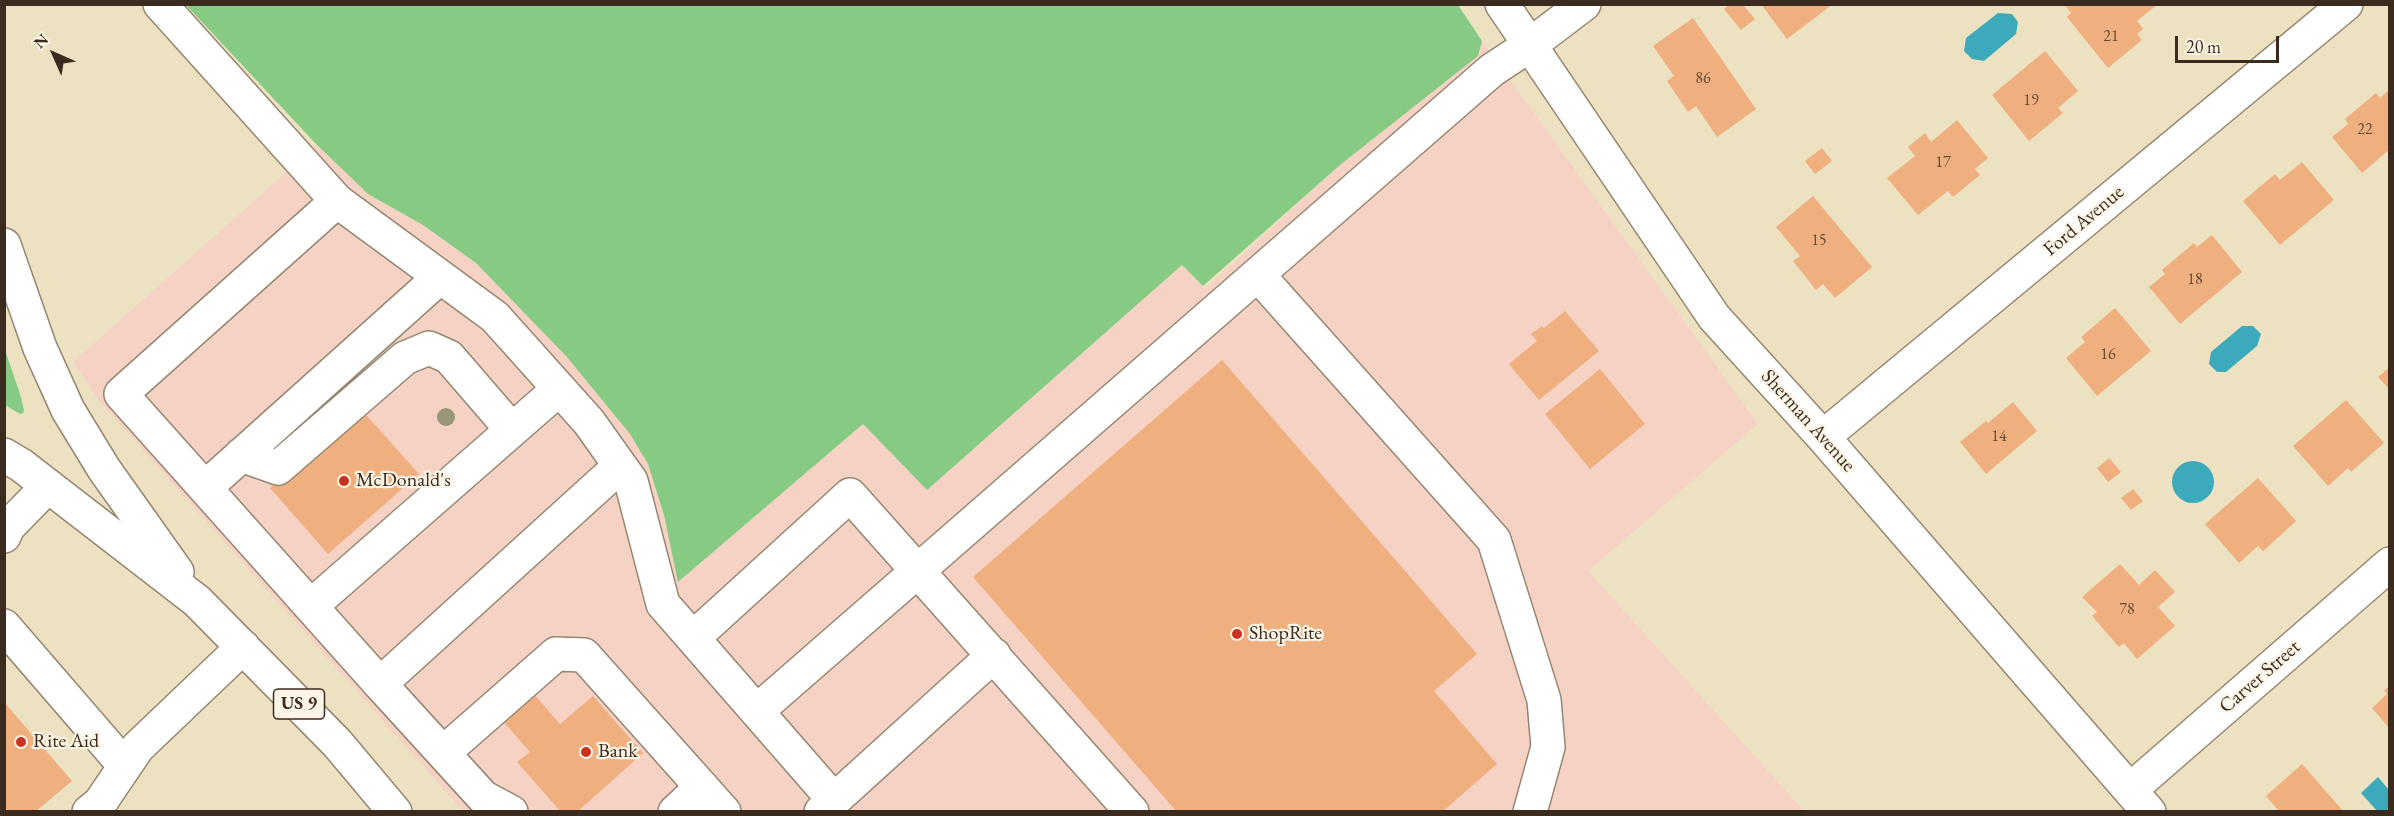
<!DOCTYPE html>
<html>
<head>
<meta charset="utf-8">
<style>
  body { margin:0 }
  #map { position:relative; width:2394px; height:816px; overflow:hidden; background:#ece2c1; font-family:"EB Garamond",serif }
  canvas { display:block }
  .frame { position:absolute; inset:0; border:6px solid #3b2a1e; pointer-events:none }
  .north { position:absolute; left:24px; top:24px; width:60px; height:60px; -webkit-text-stroke:4px #fcf5e5; paint-order:stroke; rotate:315deg; font-size:16px; font-weight:700; line-height:24px; text-align:center; color:#3b2a1e }
  .north::after { content:''; display:block; margin:auto; width:21px; height:27px; background:#3b2a1e; clip-path:polygon(50% 0,100% 100%,50% 72%,0 100%) }
  .scale { position:absolute; left:2175px; top:36px; width:104px; height:27px; box-sizing:border-box; border:3px solid #3b2a1e; border-top:0; padding-left:8px; font-size:18px; line-height:21px; white-space:nowrap; color:#3b2a1e; -webkit-text-stroke:4px #fcf5e5; paint-order:stroke }
</style>
</head>
<body>
<div id="map">
<canvas width="2394" height="816"></canvas>
<div class="frame"></div>
<div class="north">N</div>
<div class="scale">20 m</div>
</div>
<script>
const context = document.querySelector('canvas').getContext('2d');
context.lineJoin = 'round';
function paint(path, color) { context.fillStyle = color; context.fill(path, 'evenodd'); }
const poly = rows => new Path2D(rows.map(r => 'M' + r).join(''));
function stroke(path, color, width, dash) { context.strokeStyle = color; context.lineWidth = width; context.lineCap = dash ? 'butt' : 'round'; context.setLineDash(dash || []); context.stroke(path); }
function write(font, color, halo, rows, align = 'center') {
  context.font = font + ' "EB Garamond",serif'; context.lineWidth = 4.5; context.setLineDash([]); context.textBaseline = 'middle'; context.strokeStyle = halo; context.fillStyle = color; for (const [text, x, y, turn = 0] of rows) {
    context.save(); context.translate(x, y); context.rotate((+turn || 0) * Math.PI / 180); context.textAlign = isNaN(turn) ? turn : align; if (halo) context.strokeText(text, 0, 0); context.fillText(text, 0, 0); context.restore();
  }
}
const built = poly([
  [1482,41,1758,424,1588,571,1804,811,463,811,100,402,73,362,317,145,368,194,423,225,476,263,566,356,630,434,648,464,664,515,679,581,863,424,927,490,1182,265,1205,289,1340,165,1478,56]
]);
const green = poly([
  [1458,5,1482,41,1478,56,1340,165,1203,286,1182,265,927,490,863,424,678,582,664,515,648,464,630,434,566,356,476,263,423,225,368,194,317,145,186,5],
  [4,347,21,397,24,411,23,413,20,414,5,405]
]);
const water = poly([
  [1998,13,2012,14,2018,22,2016,34,1984,61,1972,59,1964,51,1966,38],
  [2242,326,2253,326,2261,334,2257,346,2226,372,2217,372,2209,364,2211,352],
  '2172 482a21 21 0 1 1 42 0a21 21 0 1 1-42 0Z',
  [2378,777,2389,790,2389,811,2377,811,2361,793]
]);
const building = poly([
  [1730,4,1742,4,1755,19,1741,30,1724,9],
  [1761,4,1833,4,1787,39],
  [2064,4,2158,4,2137,21,2143,29,2137,34,2142,40,2108,68,2067,17,2071,13],
  [1693,18,1756,109,1717,137,1696,106,1688,112,1667,81,1674,76,1653,46],
  [2045,51,2078,91,2058,108,2063,113,2029,141,1992,95],
  [2390,89,2390,149,2362,173,2332,137,2348,124,2345,119,2376,93,2380,98],
  [1957,120,1988,158,1975,169,1980,175,1953,197,1948,191,1918,215,1887,178,1915,156,1908,147,1925,133,1931,142],
  [1822,148,1832,161,1815,174,1805,161],
  [2302,162,2334,200,2280,245,2243,201,2275,174,2280,180],
  [1813,196,1872,267,1835,298,1823,284,1816,290,1793,261,1800,256,1776,227],
  [2212,235,2242,272,2180,324,2149,287,2165,274,2162,270,2194,243,2197,247],
  [2115,308,2151,351,2097,396,2066,358,2085,342,2081,337],
  [1565,311,1599,351,1539,400,1509,364,1537,341,1531,334,1542,326,1544,328],
  [1222,360,1477,654,1434,691,1497,764,1442,812,1177,812,973,577],
  [2390,367,2390,390,2378,377],
  [1600,369,1645,424,1590,469,1545,414],
  [2346,400,2384,443,2351,472,2348,468,2328,486,2293,446],
  [2013,402,2037,431,1986,474,1960,442,1986,421,1988,423],
  [360,408,419,474,328,554,270,488],
  [2109,458,2121,472,2108,482,2097,468],
  [2258,478,2296,521,2263,551,2258,546,2239,563,2205,524],
  [2133,489,2143,501,2131,510,2121,498],
  [2120,564,2139,585,2155,570,2175,592,2158,607,2175,626,2137,659,2124,643,2119,647,2092,616,2097,612,2082,597],
  [2390,686,2390,729,2372,708,2387,694,2384,690],
  [532,692,560,724,593,696,643,753,577,812,561,812,517,762,530,752,501,719],
  [4,702,72,781,35,812,4,812],
  [2302,764,2344,812,2276,812,2278,810,2266,796]
]);
const minor = poly([
  [160,4,337,201,495,317,589,422,631,481,663,604,834,800],
  [1502,4,1714,317,1823,437,2149,812],
  [337,201,121,394,380,684,620,466],
  [1258,275,1494,540,1544,700,1548,747,1530,812],
  [1823,437,2346,4],
  [241,455,278,468,405,358,429,348,449,357,512,430],
  [206,487,440,277],
  [4,536,8,527,48,486],
  [311,606,559,389],
  [4,626,125,766],
  [693,638,850,495,1132,812],
  [380,684,483,797,511,812],
  [757,711,1492,70,1530,45,1584,4],
  [443,753,556,654,584,655,724,812],
  [2130,790,2390,564],
  [89,812,100,803,138,747,243,647],
  [675,812,702,787],
  [821,812,994,655]
]);
const highway = poly([
  [4,245,40,348,68,410,104,469,177,572],
  [4,455,21,465,197,601,337,743,395,812]
]);
const trees = [
  [446,417]
];
const markers = [
  [344,481,6,"#c8321e"],
  [1237,634,6,"#c8321e"],
  [21,742,6,"#c8321e"],
  [586,752,6,"#c8321e"]
];
const numberNames = [
  ["21",2111,37],
  ["86",1703,79],
  ["19",2031,101],
  ["22",2365,130],
  ["17",1943,163],
  ["15",1819,241],
  ["18",2195,280],
  ["16",2108,355],
  ["14",1999,437],
  ["78",2127,610]
];
const shields = [
  [299,704,51]
];
const shieldNames = [
  ["US 9",299,704]
];
const streetNames = [
  ["Ford Avenue",2084,221,-40],
  ["Sherman Avenue",1808,421,48],
  ["Carver Street",2260,677,-41]
];
const poiNames = [
  ["McDonald's",356,481],
  ["ShopRite",1249,634],
  ["Rite Aid",33,742],
  ["Bank",598,752]
];
paint(built, '#f6d2c4');
paint(green, '#87ca84');
paint(water, '#3daabc');
paint(building, '#efaf7e');
stroke(minor, '#948670', 36);
stroke(highway, '#948670', 36);
stroke(minor, '#fff', 33);
stroke(highway, '#fff', 33);
context.fillStyle = '#979778';
for (const [x, y] of trees) { context.beginPath(); context.arc(x, y, 9, 0, 2 * Math.PI); context.fill(); }
for (const [x, y, r, color] of markers) { const dot = new Path2D(); dot.arc(x, y, r, 0, 2 * Math.PI); context.fillStyle = color; context.fill(dot); stroke(dot, '#fcf5e5', 2); }
write('16px', '#684b36', null, numberNames);
for (const [x, y, w] of shields) { const box = new Path2D(); box.roundRect(x - w / 2, y - 15, w, 30, 4.5); context.fillStyle = '#fcf5e5'; context.fill(box); stroke(box, '#3b2a1e', 1.5); }
write('bold 18px', '#3b2a1e', null, shieldNames);
write('20px', '#3b2a1e', '#fcf5e5', streetNames);
write('20px', '#3b2a1e', '#fcf5e5', poiNames, 'left');
</script>
</body>
</html>
